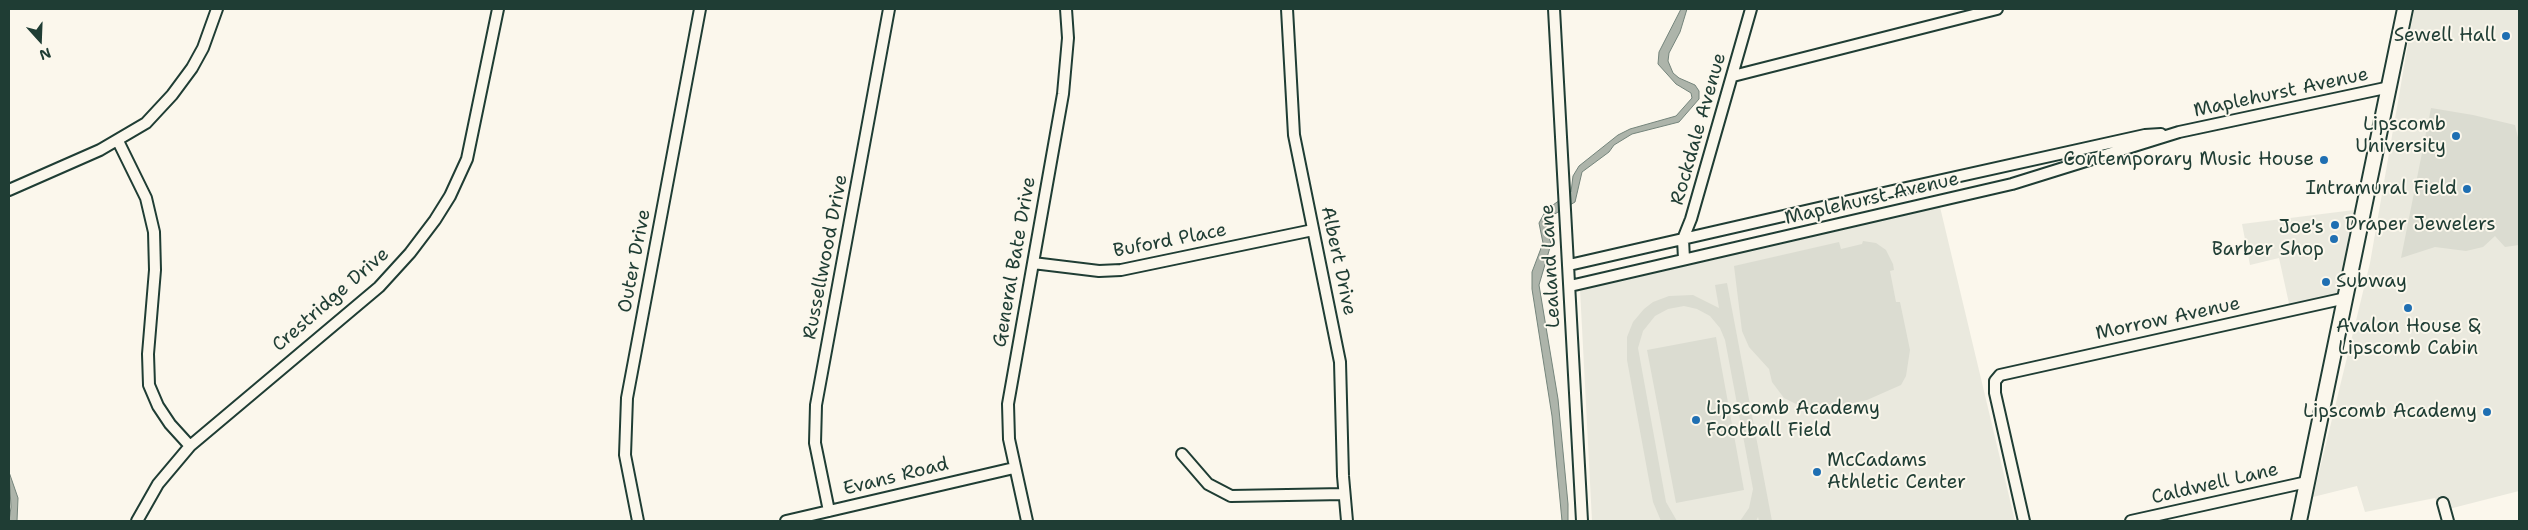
<!DOCTYPE html>
<html>
<head>
<meta charset="utf-8">
<style>
  body { margin:0 }
  #map { position:relative; width:2528px; height:530px; overflow:hidden; background:#fbf7ec; font-family:"Shantell Sans",sans-serif }
  canvas { display:block }
  .frame { position:absolute; inset:0; border:10px solid #1f3d34; pointer-events:none }
  .north { position:absolute; left:15px; top:15px; width:50px; height:50px; -webkit-text-stroke:4px #fbf7ec; paint-order:stroke; rotate:160deg; font-size:14px; font-weight:700; line-height:20px; text-align:center; color:#1f3d34 }
  .north::after { content:''; display:block; margin:auto; width:18px; height:22px; background:#1f3d34; clip-path:polygon(50% 0,100% 100%,50% 72%,0 100%) }
</style>
</head>
<body>
<div id="map">
<canvas width="2528" height="530"></canvas>
<div class="frame"></div>
<div class="north">N</div>
</div>
<script>
const context = document.querySelector('canvas').getContext('2d');
context.lineJoin = 'round';
function paint(path, color) { context.fillStyle = color; context.fill(path, 'evenodd'); }
const poly = rows => new Path2D(rows.map(r => 'M' + r).join(''));
function stroke(path, color, width, dash) { context.strokeStyle = color; context.lineWidth = width; context.lineCap = dash ? 'butt' : 'round'; context.setLineDash(dash || []); context.stroke(path); }
function write(font, color, halo, rows, align = 'center') {
  context.font = font + ' "Shantell Sans",sans-serif'; context.lineWidth = 4; context.setLineDash([]); context.textBaseline = 'middle'; context.strokeStyle = halo; context.fillStyle = color; for (const [text, x, y, turn = 0] of rows) {
    context.save(); context.translate(x, y); context.rotate((+turn || 0) * Math.PI / 180); context.textAlign = isNaN(turn) ? turn : align; if (halo) context.strokeText(text, 0, 0); context.fillText(text, 0, 0); context.restore();
  }
}
const built = poly([
  [2414,9,2519,9,2519,491,2441,511,2435,498,2365,512,2357,486,2313,497,2370,263],
  [1940,207,2015,521,1592,521,1580,289],
  [2354,210,2341,294,2290,308,2279,258,2250,265,2242,224]
]);
const green = poly([
  [2431,108,2473,115,2515,125,2519,142,2519,245,2505,247,2495,236,2483,247,2466,251,2435,247,2401,258],
  [1863,241,1876,243,1886,250,1893,264,1894,270,1890,271,1896,302,1900,302,1910,350,1906,376,1901,385,1867,400,1812,412,1784,398,1772,382,1769,369,1749,347,1742,331,1734,266,1839,242,1841,249,1862,244],
  [1727,283,1772,521,1759,521,1758,517,1756,521,1740,521,1749,508,1753,489,1725,340,1720,328,1710,316,1697,309,1684,306,1668,309,1655,316,1643,331,1638,348,1666,502,1677,521,1661,521,1653,502,1627,360,1627,337,1633,322,1644,309,1653,302,1669,296,1693,295,1719,308,1715,285],
  [1716,337,1744,490,1676,503,1647,350]
]);
const water = poly([
  [1681,9,1687,9,1680,32,1669,53,1668,61,1673,73,1679,78,1695,85,1699,91,1699,99,1679,122,1632,134,1614,145,1609,152,1582,172,1575,202,1548,218,1546,226,1551,244,1539,285,1558,399,1568,504,1568,521,1562,521,1552,416,1532,289,1532,272,1543,243,1539,223,1546,210,1571,192,1573,176,1579,166,1618,135,1630,129,1676,116,1692,98,1691,93,1676,84,1658,64,1659,52,1681,9],
  [9,472,18,498,17,521,9,521,11,507,9,472]
]);
const minor = poly([
  [1287,9,1294,135,1340,362,1343,476,1347,521],
  [1554,9,1582,521],
  [1733,76,1997,9],
  [118,141,146,198,154,232,155,270,148,354,149,385,158,406,170,424,190,446],
  [9,190,100,150,146,123,172,95,192,68,203,48,217,9],
  [1684,259,1683,239,1691,219,1751,9],
  [1033,263,1099,271,1121,270,1313,230],
  [1569,265,1897,190,2145,135,2161,134],
  [1570,286,2012,184,2179,132,2390,87],
  [1182,454,1208,484,1231,496,1344,494],
  [2443,503,2448,521],
  [829,511,815,443,816,405,889,9],
  [137,521,158,484,190,446,379,287,410,253,435,220,450,196,467,159,498,9],
  [638,521,625,455,627,398,700,9],
  [786,521,1014,468],
  [1027,521,1009,439,1008,404,1063,94,1068,38,1066,9],
  [2024,521,1995,393,1995,381,2000,375,2346,298],
  [2131,521,2307,482]
]);
const major = poly([
  [2299,521,2405,9]
]);
const markers = [
  [2506,36,5,"#1f6fb2"],
  [2456,136,5,"#1f6fb2"],
  [2324,160,5,"#1f6fb2"],
  [2467,189,5,"#1f6fb2"],
  [2335,225,5,"#1f6fb2"],
  [2334,239,5,"#1f6fb2"],
  [2326,282,5,"#1f6fb2"],
  [2408,308,5,"#1f6fb2"],
  [2487,412,5,"#1f6fb2"],
  [1696,420,5,"#1f6fb2"],
  [1817,472,5,"#1f6fb2"]
];
const poiNames = [
  ["Sewell Hall",2496,36],
  ["Lipscomb",2446,125],
  ["University",2446,147],
  ["Contemporary Music House",2314,160],
  ["Intramural Field",2457,189],
  ["Draper Jewelers",2345,225,"left"],
  ["Joe's",2324,228],
  ["Barber Shop",2324,250],
  ["Subway",2336,282,"left"],
  ["Avalon House &",2408,327,"center"],
  ["Lipscomb Cabin",2408,349,"center"],
  ["Lipscomb Academy",1706,409,"left"],
  ["Football Field",1706,431,"left"],
  ["Lipscomb Academy",2477,412],
  ["McCadams",1827,461,"left"],
  ["Athletic Center",1827,483,"left"]
];
const streetNames = [
  ["Maplehurst Avenue",2281,93,-12],
  ["Rockdale Avenue",1699,129,-74],
  ["Maplehurst Avenue",1872,199,-13],
  ["Buford Place",1170,241,-11],
  ["Russellwood Drive",826,257,-79],
  ["Outer Drive",635,261,-79],
  ["Albert Drive",1338,261,78],
  ["General Bate Drive",1015,262,-80],
  ["Lealand Lane",1551,266,-93],
  ["Crestridge Drive",331,300,-41],
  ["Morrow Avenue",2168,319,-12],
  ["Evans Road",896,477,-14],
  ["Caldwell Lane",2215,484,-13]
];
paint(built, '#eae9de');
paint(green, '#dbdcd1');
paint(water, '#adb4aa');
stroke(water, '#74847b', 1);
stroke(minor, '#1f3d34', 14);
stroke(major, '#1f3d34', 18);
stroke(minor, '#fbf7ec', 10);
stroke(major, '#fbf7ec', 14);
for (const [x, y, r, color] of markers) { const dot = new Path2D(); dot.arc(x, y, r, 0, 2 * Math.PI); context.fillStyle = color; context.fill(dot); stroke(dot, '#fbf7ec', 2); }
write('19px', '#1f3d34', '#fbf7ec', poiNames, 'right');
write('19px', '#1f3d34', '#fbf7ec', streetNames);
</script>
</body>
</html>
